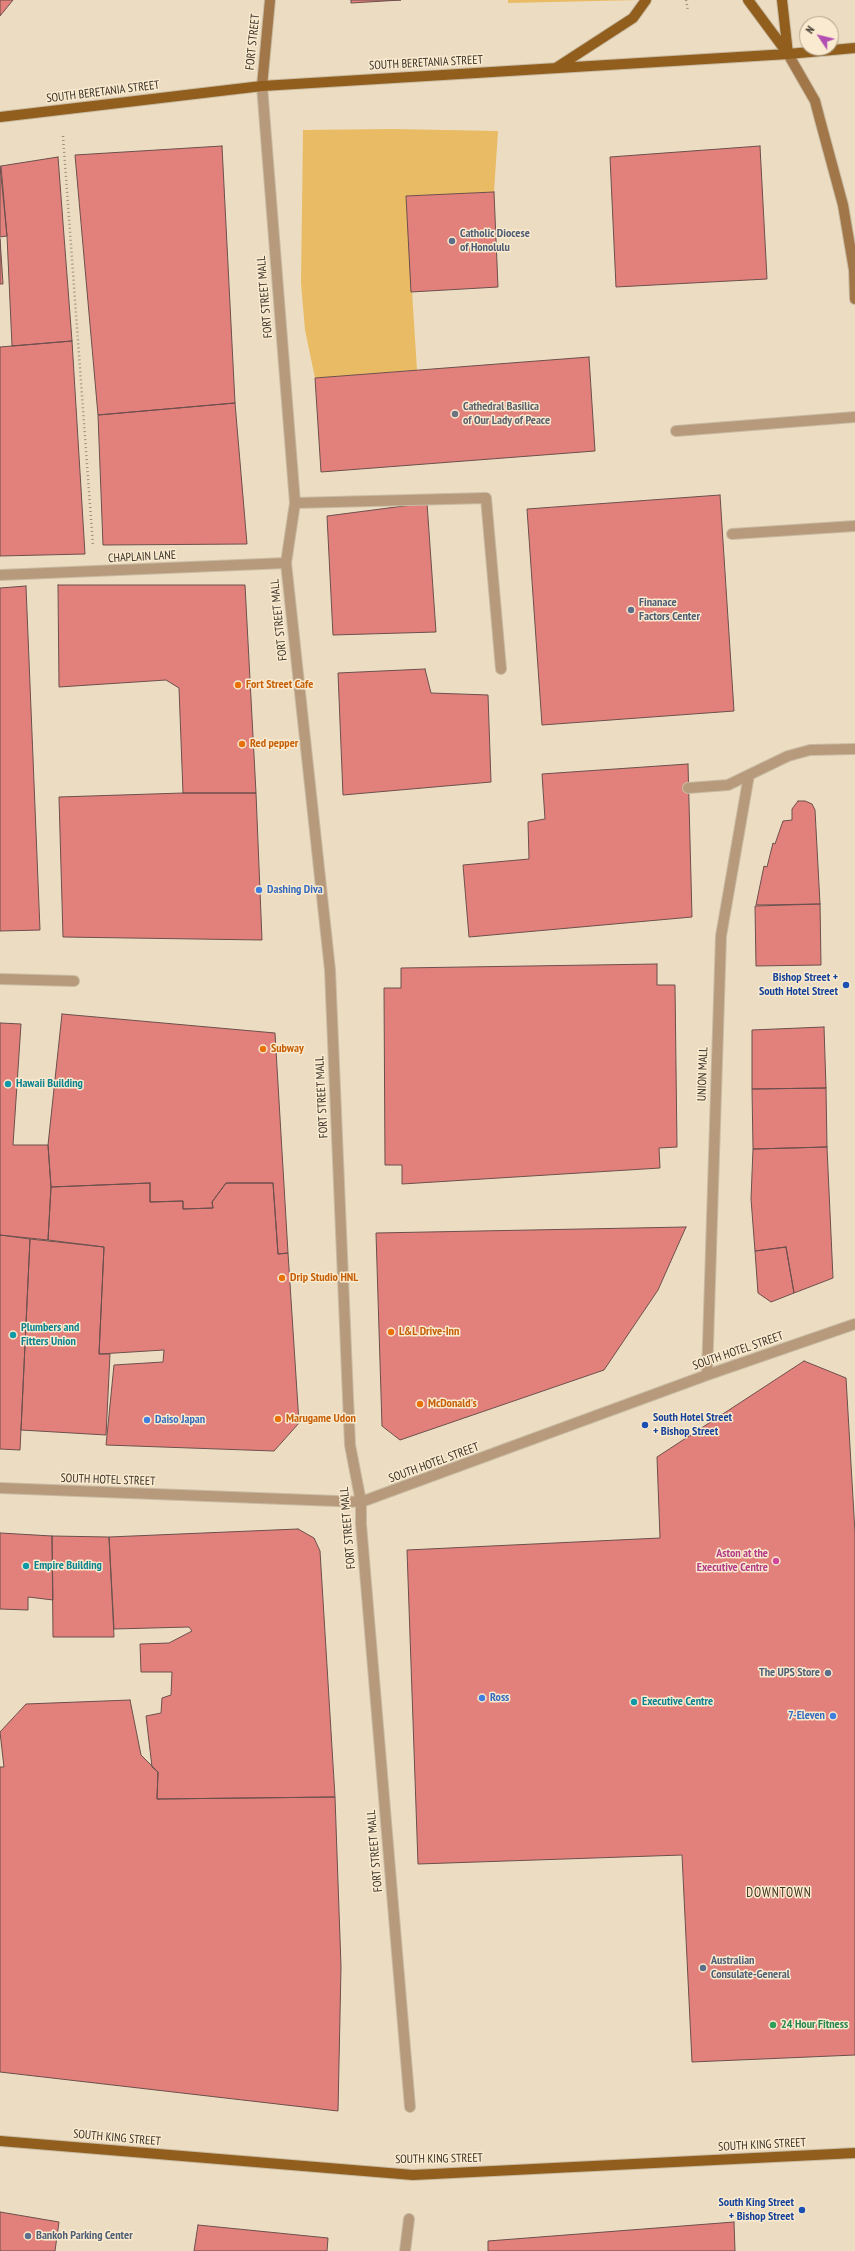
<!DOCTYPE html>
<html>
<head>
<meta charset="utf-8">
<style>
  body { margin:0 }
  #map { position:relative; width:855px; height:2251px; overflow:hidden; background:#ecddc2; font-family:"PT Sans Narrow",sans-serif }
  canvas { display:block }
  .north { position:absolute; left:799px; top:16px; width:40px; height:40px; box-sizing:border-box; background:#faeacf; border:1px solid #aca08c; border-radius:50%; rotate:305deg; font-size:11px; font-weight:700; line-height:16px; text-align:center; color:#383227 }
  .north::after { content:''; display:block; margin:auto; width:14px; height:18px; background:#b34eb3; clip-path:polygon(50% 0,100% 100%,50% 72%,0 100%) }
</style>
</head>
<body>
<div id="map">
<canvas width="855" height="2251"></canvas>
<div class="north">N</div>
</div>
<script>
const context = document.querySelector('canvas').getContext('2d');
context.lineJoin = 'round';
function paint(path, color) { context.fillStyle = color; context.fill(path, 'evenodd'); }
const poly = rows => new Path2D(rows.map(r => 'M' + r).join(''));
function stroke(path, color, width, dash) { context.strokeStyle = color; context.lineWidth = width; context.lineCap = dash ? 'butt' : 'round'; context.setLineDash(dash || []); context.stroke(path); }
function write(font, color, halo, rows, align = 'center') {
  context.font = font + ' "PT Sans Narrow",sans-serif'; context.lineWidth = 3; context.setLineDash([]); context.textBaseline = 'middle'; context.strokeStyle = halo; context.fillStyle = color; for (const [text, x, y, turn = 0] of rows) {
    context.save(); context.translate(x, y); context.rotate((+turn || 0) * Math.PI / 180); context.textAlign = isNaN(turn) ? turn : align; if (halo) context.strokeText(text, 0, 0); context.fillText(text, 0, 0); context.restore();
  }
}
const green = poly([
  [508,0,640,0,508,3],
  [392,129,498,131,494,192,406,196,417,370,315,378,305,330,301,283,303,130]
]);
const building = poly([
  [0,0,13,0,0,16,0,0],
  [351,0,401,0,351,3,351,0],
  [222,146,235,403,98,415,75,155,222,146],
  [760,146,767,279,616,287,610,157,760,146],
  [58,157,72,341,12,346,7,236,1,166,58,157],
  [0,166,7,236,0,237,0,166],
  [494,192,498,287,411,292,406,196,494,192],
  [0,239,3,284,0,284,0,239],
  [72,341,85,554,0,556,0,347,72,341],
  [589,357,595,451,321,472,315,378,589,357],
  [235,403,247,544,103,545,98,415,235,403],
  [720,495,734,711,542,725,527,509,720,495],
  [427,503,436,632,333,635,327,516,427,503],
  [58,585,245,585,256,793,183,793,179,688,166,680,59,687,58,585],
  [26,586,40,930,0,931,0,588,26,586],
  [425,669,431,693,488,695,491,782,343,795,338,673,425,669],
  [688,764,692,917,469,937,463,865,529,859,528,822,545,819,542,774,688,764],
  [183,793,256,793,262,940,63,937,59,797,183,793],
  [798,801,805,801,812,804,815,810,820,904,756,905,764,866,767,867,773,843,775,844,783,821,792,820,792,809,798,801],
  [820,904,821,965,756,966,755,906,820,904],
  [657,964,657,985,675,985,677,1147,659,1148,660,1168,402,1184,402,1165,385,1165,384,988,401,988,401,968,657,964],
  [62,1014,275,1033,288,1253,278,1254,273,1183,226,1183,212,1202,213,1208,183,1209,183,1201,150,1202,150,1183,51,1187,48,1145,62,1014],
  [0,1023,21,1024,13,1145,48,1145,51,1187,48,1240,0,1235,0,1023],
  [824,1027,826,1088,752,1089,752,1030,824,1027],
  [826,1088,827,1147,753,1149,752,1089,826,1088],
  [827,1147,833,1278,794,1293,786,1247,755,1251,751,1199,753,1149,827,1147],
  [150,1183,150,1202,183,1201,183,1209,213,1208,212,1202,226,1183,273,1183,278,1254,288,1253,299,1423,274,1451,106,1445,114,1365,163,1362,164,1350,99,1354,104,1247,48,1240,51,1187,150,1183],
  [686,1227,658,1290,604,1370,400,1440,382,1426,376,1233,686,1227],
  [0,1235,30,1239,20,1450,0,1449,0,1235],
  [30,1239,104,1247,99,1354,110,1354,106,1435,21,1430,30,1239],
  [786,1247,794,1293,771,1302,758,1293,755,1251,786,1247],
  [804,1361,846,1378,855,1533,855,2055,692,2062,682,1855,418,1864,407,1550,660,1538,657,1457,804,1361],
  [298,1529,314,1538,320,1551,335,1797,157,1799,158,1772,152,1767,146,1716,161,1713,162,1698,171,1695,172,1672,141,1672,140,1644,169,1643,192,1631,189,1627,114,1629,109,1537,298,1529],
  [0,1533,52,1536,53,1600,28,1597,28,1610,0,1609,0,1533],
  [52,1536,109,1537,114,1637,53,1637,52,1536],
  [130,1700,141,1755,158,1772,157,1799,335,1797,341,1967,338,2111,0,2072,0,1767,4,1767,0,1732,26,1704,130,1700],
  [0,2212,59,2222,55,2251,0,2251,0,2212],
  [734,2222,735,2251,488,2251,488,2241,734,2222],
  [198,2225,328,2238,327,2251,194,2251,198,2225]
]);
const path = poly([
  [686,0,688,11],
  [63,136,93,546]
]);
const lane = poly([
  [676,431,855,417],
  [732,534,855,526],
  [0,575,286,563],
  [688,788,728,785,788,756,810,750,855,749]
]);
const street = poly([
  [262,86,295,503,286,563,330,970,350,1445,361,1502,361,1524,410,2107],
  [295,503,486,498,501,669],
  [0,979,74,981],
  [707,1375,721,936,749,775],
  [0,1488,361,1502,707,1375,855,1324],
  [405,2251,409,2219]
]);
const secondary = poly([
  [788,54,815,101,820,120,843,205,854,270,855,299],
  [262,86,270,0]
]);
const primary = poly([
  [748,0,788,54],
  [782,0,788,54],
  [556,68,633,18,646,0],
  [0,117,262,86,788,54,855,48],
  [0,2141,413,2175,855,2153]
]);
const markers = [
  [452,241,4,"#5c6f8a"],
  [455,414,4,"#6b7280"],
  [631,610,4,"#5c6f8a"],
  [238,685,4,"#e8710a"],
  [242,744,4,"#e8710a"],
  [259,890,4,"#3f7fe0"],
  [846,985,4,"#1a4fb4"],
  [263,1049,4,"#e8710a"],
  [8,1084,4,"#0f9aa8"],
  [282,1278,4,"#e8710a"],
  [391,1332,4,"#e8710a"],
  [13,1335,4,"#0f9aa8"],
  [420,1404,4,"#e8710a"],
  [278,1419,4,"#e8710a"],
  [147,1420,4,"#3f7fe0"],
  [645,1425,4,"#1a4fb4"],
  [776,1561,4,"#d1479c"],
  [26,1566,4,"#0f9aa8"],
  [828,1673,4,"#5c6f8a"],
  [482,1698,4,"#3f7fe0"],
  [634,1702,4,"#0f9aa8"],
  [833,1716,4,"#3f7fe0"],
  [703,1968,4,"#5c6f8a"],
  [773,2025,4,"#2e9e5b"],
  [802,2210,4,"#1a4fb4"],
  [28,2236,4,"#5c6f8a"]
];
const streetNames = [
  ["FORT STREET",253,42,-84],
  ["SOUTH BERETANIA STREET",426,63,-3],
  ["SOUTH BERETANIA STREET",103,92,-7],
  ["FORT STREET MALL",265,297,-95],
  ["CHAPLAIN LANE",142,557,-3],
  ["FORT STREET MALL",279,620,-96],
  ["UNION MALL",703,1074,-88],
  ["FORT STREET MALL",322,1097,-93],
  ["SOUTH HOTEL STREET",738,1351,-19],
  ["SOUTH HOTEL STREET",434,1463,-20],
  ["SOUTH HOTEL STREET",108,1480,2],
  ["FORT STREET MALL",348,1528,-95],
  ["FORT STREET MALL",375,1851,-95],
  ["SOUTH KING STREET",117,2138,5],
  ["SOUTH KING STREET",762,2145,-3],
  ["SOUTH KING STREET",439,2159,-1]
];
const serviceNames = [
  ["Catholic Diocese",460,234],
  ["of Honolulu",460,248],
  ["Finanace",639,603],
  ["Factors Center",639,617],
  ["The UPS Store",820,1673,"right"],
  ["Australian",711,1961],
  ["Consulate-General",711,1975],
  ["Bankoh Parking Center",36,2236]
];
const worshipNames = [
  ["Cathedral Basilica",463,407],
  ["of Our Lady of Peace",463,421]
];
const foodNames = [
  ["Fort Street Cafe",246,685],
  ["Red pepper",250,744],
  ["Subway",271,1049],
  ["Drip Studio HNL",290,1278],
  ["L&L Drive-Inn",399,1332],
  ["McDonald's",428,1404],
  ["Marugame Udon",286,1419]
];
const shopNames = [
  ["Dashing Diva",267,890],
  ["Daiso Japan",155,1420],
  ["Ross",490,1698],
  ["7-Eleven",825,1716,"right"]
];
const transitNames = [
  ["Bishop Street +",838,978],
  ["South Hotel Street",838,992],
  ["South Hotel Street",653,1418,"left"],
  ["+ Bishop Street",653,1432,"left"],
  ["South King Street",794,2203],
  ["+ Bishop Street",794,2217]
];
const cultureNames = [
  ["Hawaii Building",16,1084],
  ["Plumbers and",21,1328],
  ["Fitters Union",21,1342],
  ["Empire Building",34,1566],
  ["Executive Centre",642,1702]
];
const hotelNames = [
  ["Aston at the",768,1554],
  ["Executive Centre",768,1568]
];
const leisureNames = [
  ["24 Hour Fitness",781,2025]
];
const neighbourhoodNames = [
  ["DOWNTOWN",779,1893]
];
paint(green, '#e9bb64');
paint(building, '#e2817b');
stroke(building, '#6d4f4d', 1);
stroke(lane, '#c8bba3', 12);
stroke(street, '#c8bba3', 12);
stroke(secondary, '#c8bba3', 12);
stroke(primary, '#c8bba3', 12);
stroke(path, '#9b907c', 2.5, [1, 3]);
stroke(lane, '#b79a7c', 10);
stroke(street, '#b79a7c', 10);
stroke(secondary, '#a17749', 10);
stroke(primary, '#915e1d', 10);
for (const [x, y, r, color] of markers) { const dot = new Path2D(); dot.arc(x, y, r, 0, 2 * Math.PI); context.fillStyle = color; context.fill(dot); stroke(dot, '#faeacf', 1.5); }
write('12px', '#383227', '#faeacf', streetNames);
write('bold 12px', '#4e5e75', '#faeacf', serviceNames, 'left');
write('bold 12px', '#5b616d', '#faeacf', worshipNames, 'left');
write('bold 12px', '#c56008', '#faeacf', foodNames, 'left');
write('bold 12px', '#366cbe', '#faeacf', shopNames, 'left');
write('bold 12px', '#164399', '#faeacf', transitNames, 'right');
write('bold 12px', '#0d838f', '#faeacf', cultureNames, 'left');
write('bold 12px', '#b23c85', '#faeacf', hotelNames, 'right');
write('bold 12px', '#27864d', '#faeacf', leisureNames, 'left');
context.letterSpacing = '1px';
write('13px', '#3f331d', '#faeacf', neighbourhoodNames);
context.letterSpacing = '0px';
</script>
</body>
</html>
